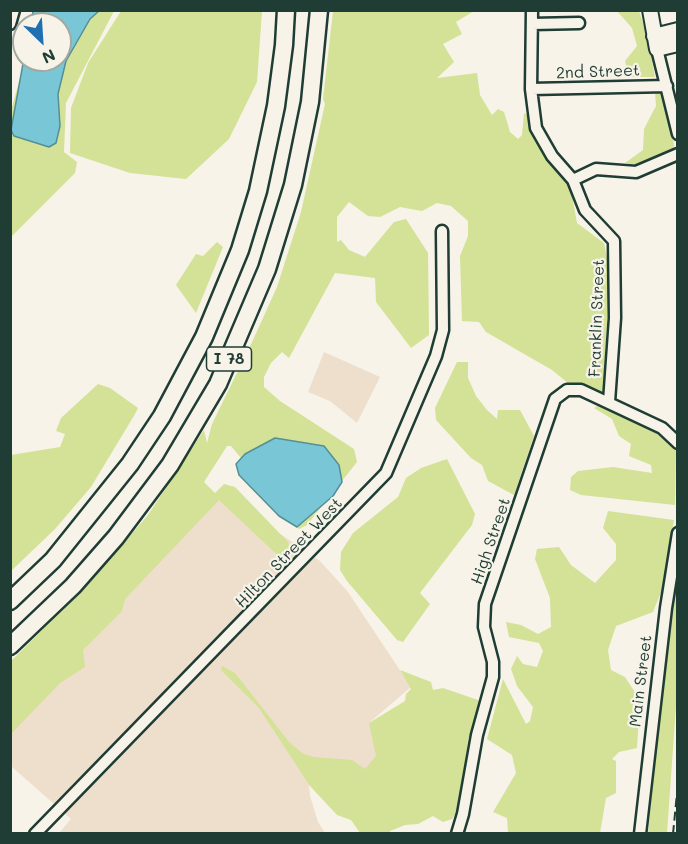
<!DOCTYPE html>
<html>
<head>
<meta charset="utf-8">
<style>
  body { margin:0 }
  #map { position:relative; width:688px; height:844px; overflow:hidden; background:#f7f3e8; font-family:Mali,sans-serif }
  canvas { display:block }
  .frame { position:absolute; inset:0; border:12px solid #1f3d34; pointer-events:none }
  .north { position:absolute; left:12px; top:12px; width:60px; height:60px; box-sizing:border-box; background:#f7f3e8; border:2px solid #a1aaa0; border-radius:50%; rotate:155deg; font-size:16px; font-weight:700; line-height:24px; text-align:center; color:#1f3d34 }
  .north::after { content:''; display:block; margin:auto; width:21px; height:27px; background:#1f6fb2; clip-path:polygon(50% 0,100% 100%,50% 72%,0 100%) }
</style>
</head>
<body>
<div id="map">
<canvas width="688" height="844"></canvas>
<div class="frame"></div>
<div class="north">N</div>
</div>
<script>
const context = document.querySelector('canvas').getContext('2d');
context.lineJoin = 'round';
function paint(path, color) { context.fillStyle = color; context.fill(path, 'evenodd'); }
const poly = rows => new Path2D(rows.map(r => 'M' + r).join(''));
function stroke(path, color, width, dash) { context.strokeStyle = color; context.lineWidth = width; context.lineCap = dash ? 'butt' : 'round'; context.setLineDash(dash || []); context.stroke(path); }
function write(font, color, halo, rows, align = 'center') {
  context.font = font + ' Mali,sans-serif'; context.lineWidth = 4.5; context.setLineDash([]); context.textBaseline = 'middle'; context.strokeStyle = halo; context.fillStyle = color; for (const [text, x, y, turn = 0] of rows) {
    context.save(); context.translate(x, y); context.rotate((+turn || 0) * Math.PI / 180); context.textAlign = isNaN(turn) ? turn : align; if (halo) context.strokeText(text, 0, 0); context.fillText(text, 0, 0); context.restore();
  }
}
const built = poly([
  [324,352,380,377,357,423,330,401,308,392],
  [209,497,226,497,320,561,348,592,411,687,370,722,378,758,366,772,308,774,310,796,318,822,325,833,59,833,71,819,11,766,11,708]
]);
const green = poly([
  [34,11,114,11,66,103,64,152,77,162,75,173,11,237,11,111,25,60,60,60,60,24],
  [121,11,262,11,257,82,229,139,186,179,130,173,70,153,71,108,88,63],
  [333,11,474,11,456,22,462,34,443,44,454,62,437,78,477,73,480,95,492,115,498,109,504,112,510,132,518,139,522,135,524,113,528,115,538,142,571,190,577,223,604,243,610,271,603,392,568,383,552,370,486,332,479,322,462,321,460,256,468,236,468,221,451,206,437,203,422,211,400,207,380,217,368,216,349,202,337,217,337,242,341,240,349,250,365,257,394,222,406,219,428,253,429,335,411,348,376,302,375,278,335,273,289,358,282,352,271,363,264,377,264,387,280,401,354,449,357,462,307,525,299,529,279,516,239,475,236,464,241,458,231,446,227,446,204,482,215,493,224,484,235,487,288,542,292,555,286,563,219,500,125,599,122,611,83,650,85,667,60,683,11,734,11,661,85,588,148,515,204,430,207,443,212,424,253,340,277,287,301,212,325,104,323,99],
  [617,11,639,11,647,34,655,77,629,77,625,61,637,46,632,28],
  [655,92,662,92,674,144,673,152,638,165,625,163,643,150,644,129,656,106],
  [217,242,223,247,196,313,176,285,196,254,203,256],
  [457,362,468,362,468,378,476,396,487,410,497,419,498,410,520,410,534,436,514,495,488,481,482,465,471,458,436,420,435,408],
  [98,384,110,388,138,408,135,414,91,487,55,529,11,571,11,455,60,447,65,434,56,431,61,418],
  [599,405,656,433,676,451,675,505,581,495,570,490,571,477,578,471,613,467,652,473,651,465,629,456,631,444,619,436,612,419,594,408],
  [447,459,475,514,472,525,420,593,430,604,403,642,397,640,347,581,340,570,341,552,353,533,398,497,406,478,421,468],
  [608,511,674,520,662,590,653,612,616,626,608,650,611,670,625,677,640,700,637,748,619,752,612,759,616,761,616,793,606,798,600,833,508,833,507,818,493,812,516,773,512,755,487,739,503,679,526,724,530,721,533,707,517,686,511,669,517,656,523,664,537,667,543,651,539,643,509,637,506,622,521,625,538,634,551,627,550,598,535,559,537,549,559,547,571,565,595,583,616,560,616,544,603,528],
  [677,558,677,692,667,833,648,834,665,654],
  [222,666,235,673,289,742,302,753,313,757,352,760,365,769,376,756,369,723,405,701,406,694,411,689,400,670,431,682,433,690,443,688,481,701,468,740,459,809,452,819,443,822,433,816,418,824,405,825,390,831,390,833,360,833,351,820,337,815,310,786,259,708,221,670]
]);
const water = poly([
  [33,11,99,11,90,19,66,61,58,94,60,126,56,143,49,147,14,136,11,130,24,58,60,60,60,24,31,24,33,11],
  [275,438,324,446,339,465,342,482,333,496,297,527,279,516,239,475,236,464,245,454,275,438]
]);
const minor = poly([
  [532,10,531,89,536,128,552,156,573,180,585,210,614,241,615,318,609,402],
  [10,24,14,10],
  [532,24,579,23],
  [657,49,678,134],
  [531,89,667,86],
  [573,180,596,169,636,172,678,154],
  [35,834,386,473,436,356,443,330,442,231],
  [457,834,463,814,477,735,493,677,493,662,484,627,485,604,555,399,567,390,581,390,662,428,678,443],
  [640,834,666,608,678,533]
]);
const major = poly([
  [650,10,657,49,678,44],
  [654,36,678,30]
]);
const highway = poly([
  [10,601,53,560,130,464,162,416,204,337,240,250,258,191,276,106,284,45,286,10],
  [10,646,73,586,116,537,170,465,218,384,267,269,293,185,310,102,319,10]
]);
const rail = poly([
  [673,834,678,783]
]);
const shields = [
  [229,359,45]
];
const shieldNames = [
  ["I 78",229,359]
];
const streetNames = [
  ["2nd Street",598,72,-2],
  ["Franklin Street",597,318,-88],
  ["High Street",491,541,-71],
  ["Hilton Street West",289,553,-46],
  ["Main Street",641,681,-83]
];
paint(built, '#eedecc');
paint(green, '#d3e296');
paint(water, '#79c6d7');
stroke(water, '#558f96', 1.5);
stroke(minor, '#1f3d34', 15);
stroke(major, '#1f3d34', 18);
stroke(highway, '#1f3d34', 21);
stroke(minor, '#f7f3e8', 10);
stroke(major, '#f7f3e8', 14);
stroke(highway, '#f7f3e8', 16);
stroke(rail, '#1f3d34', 2, [9, 4.5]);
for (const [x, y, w] of shields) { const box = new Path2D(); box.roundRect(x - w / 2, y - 12, w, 24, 4.5); context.fillStyle = '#f7f3e8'; context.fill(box); stroke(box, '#1f3d34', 1.5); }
write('bold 15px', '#1f3d34', null, shieldNames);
write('16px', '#1f3d34', '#f7f3e8', streetNames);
</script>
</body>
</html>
